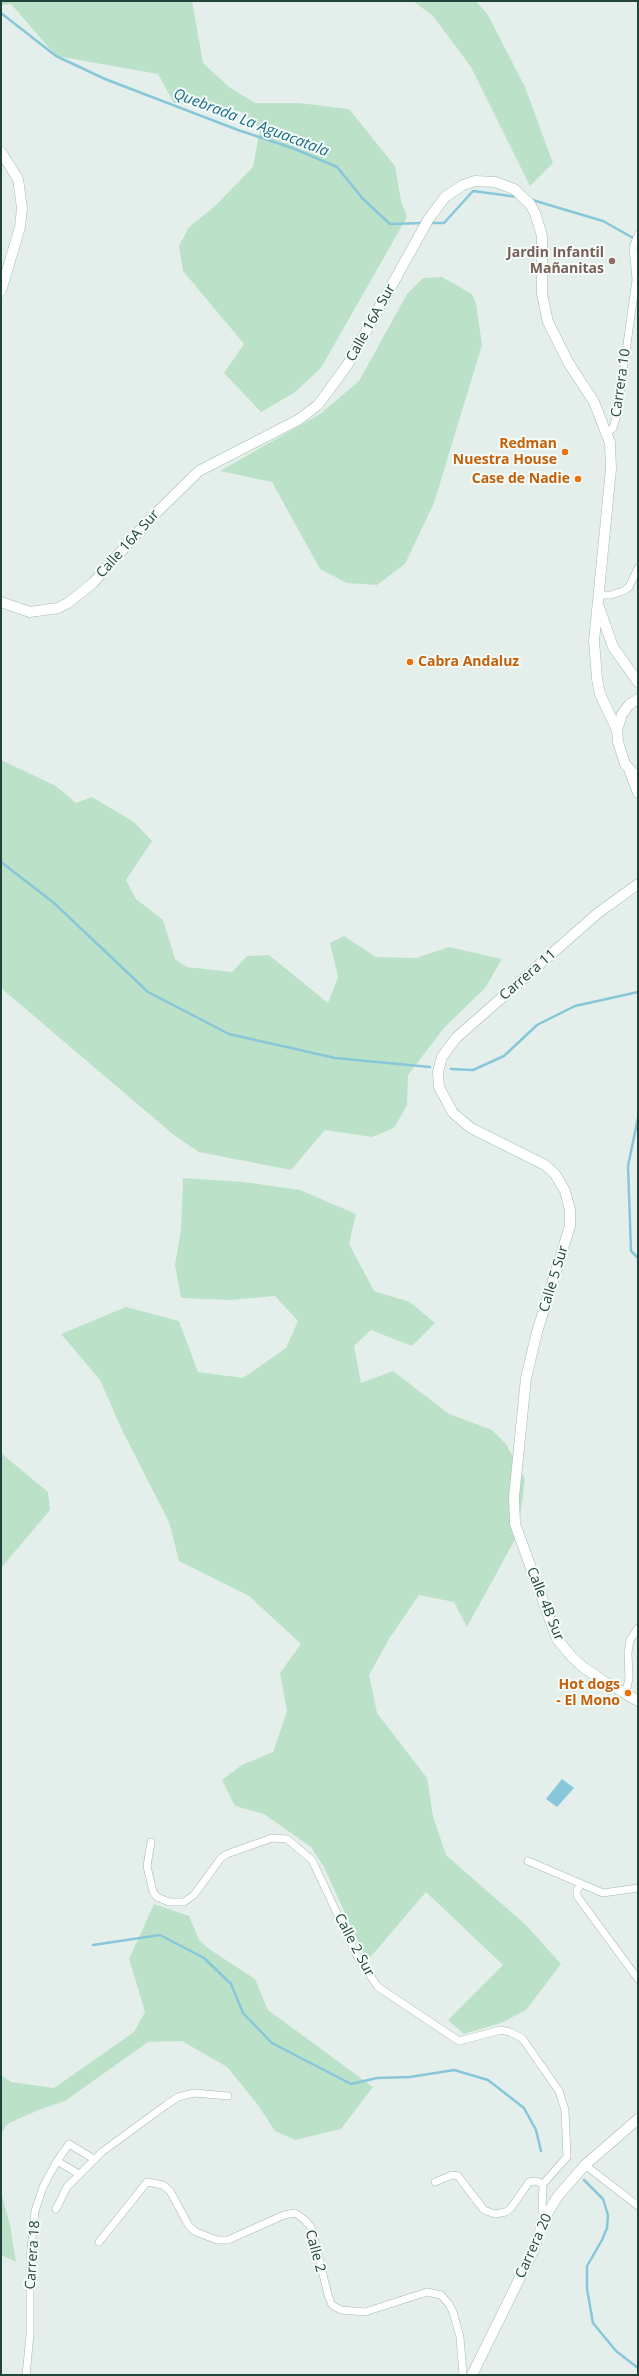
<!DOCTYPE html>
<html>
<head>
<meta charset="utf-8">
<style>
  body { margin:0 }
  #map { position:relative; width:639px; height:2376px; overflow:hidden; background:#e4efeb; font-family:"Open Sans",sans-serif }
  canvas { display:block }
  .frame { position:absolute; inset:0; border:2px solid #21433c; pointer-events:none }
</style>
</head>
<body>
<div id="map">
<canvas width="639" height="2376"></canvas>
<div class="frame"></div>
</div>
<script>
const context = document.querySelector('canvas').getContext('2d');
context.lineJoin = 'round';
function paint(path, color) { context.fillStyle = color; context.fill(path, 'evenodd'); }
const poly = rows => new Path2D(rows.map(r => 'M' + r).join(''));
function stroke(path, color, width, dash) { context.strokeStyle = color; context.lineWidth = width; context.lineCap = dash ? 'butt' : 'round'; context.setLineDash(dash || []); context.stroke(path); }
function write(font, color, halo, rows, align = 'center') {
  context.font = font + ' "Open Sans",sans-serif'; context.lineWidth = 4; context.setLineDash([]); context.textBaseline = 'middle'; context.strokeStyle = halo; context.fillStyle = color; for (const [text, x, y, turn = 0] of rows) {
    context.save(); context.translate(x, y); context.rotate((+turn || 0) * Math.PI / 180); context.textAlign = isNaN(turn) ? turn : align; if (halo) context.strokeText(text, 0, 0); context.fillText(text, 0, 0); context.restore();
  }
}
const green = poly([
  [1,1,192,1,203,63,229,87,255,103,299,103,349,109,395,166,401,201,407,217,321,368,294,393,261,412,224,373,244,344,183,271,179,246,189,227,214,207,253,167,260,129,242,112,213,106,174,103,158,74,56,56,11,4,1,5],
  [413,1,476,1,488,15,525,87,553,163,530,186,471,67,433,16],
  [442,277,472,294,476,304,482,345,434,503,405,564,377,585,347,583,320,569,272,482,220,471,320,414,359,381,407,294,423,278],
  [1,760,56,786,76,803,92,797,134,822,152,841,126,880,136,899,163,920,175,959,187,967,232,972,247,956,269,955,328,1003,338,977,330,943,344,936,376,957,416,958,449,947,502,959,485,988,444,1028,408,1075,407,1105,394,1128,372,1137,325,1130,291,1170,199,1152,175,1136,1,988],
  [183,1178,244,1182,300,1190,356,1214,349,1244,374,1291,410,1302,435,1323,412,1346,371,1330,354,1346,361,1383,393,1371,449,1414,492,1430,506,1444,525,1479,518,1534,467,1627,454,1602,419,1595,389,1639,369,1675,377,1713,427,1778,433,1816,446,1855,526,1925,561,1964,526,2010,501,2023,464,2034,448,2020,503,1965,426,1892,367,1961,324,1867,311,1847,264,1814,235,1806,222,1780,242,1765,273,1752,287,1711,280,1673,301,1644,249,1596,179,1561,169,1522,121,1428,100,1380,61,1334,126,1307,179,1321,198,1372,243,1378,286,1348,298,1321,275,1296,229,1300,181,1298,175,1265,181,1230],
  [1,1453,48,1492,50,1510,1,1568],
  [154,1904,189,1916,199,1940,209,1949,255,1979,268,2010,373,2087,341,2129,295,2140,275,2131,258,2105,227,2067,182,2041,148,2042,65,2101,41,2109,7,2124,1,2134,1,2075,11,2082,54,2088,134,2032,145,2012,129,1959],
  [1,2192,10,2225,16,2262,1,2255]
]);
const water = poly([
  [562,1779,574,1788,557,1807,546,1799]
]);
const stream = poly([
  [1,13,56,56,105,79,238,130,295,149,337,167,363,199,390,224,424,223],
  [529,199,603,221,635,239],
  [429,223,444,223,473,191,518,197],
  [1,862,54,903,148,992,229,1034,335,1058,430,1067],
  [451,1069,473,1070,504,1056,537,1025,575,1006,638,992],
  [638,1118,628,1166,631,1251,638,1258],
  [93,1945,160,1935,204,1958,231,1984,243,2013,272,2043,351,2084,377,2078,410,2077,454,2070,488,2080,524,2108,536,2130,541,2151],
  [584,2180,603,2199,608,2215,607,2228,602,2240,587,2266,587,2289,593,2323,616,2351,638,2368]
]);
const street = poly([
  [607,433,613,428,617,415,636,280,633,247,638,235],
  [598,595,611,595,623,591,629,587,638,568],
  [626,1693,629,1678,628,1653,630,1640,638,1628],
  [151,1842,147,1866,153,1892,157,1897,169,1902,184,1902,194,1895,221,1858,227,1854,272,1838,287,1839,312,1860,358,1958,378,1987,459,2041,501,2030,510,2032,522,2038,559,2091,565,2110,567,2157,543,2184,542,2210,545,2217],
  [528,1861,603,1893,638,1888],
  [581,1884,577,1890,577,1896,638,1979],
  [57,2161,79,2174],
  [585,2165,638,2206],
  [435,2182,452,2175,458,2176,484,2210,495,2214,506,2212,511,2208,529,2182,536,2181,543,2184],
  [56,2209,67,2187,102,2152,166,2105,178,2097,194,2093,228,2096],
  [99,2242,147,2182,163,2185,170,2191,189,2226,196,2232,217,2240,228,2240,284,2215,295,2213,305,2220,312,2229,328,2295,332,2305,341,2310,365,2312,427,2292,441,2295,449,2304,453,2312,460,2337,463,2375],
  [26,2375,30,2335,30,2258,35,2211,43,2187,57,2161,69,2144,94,2159]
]);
const secondary = poly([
  [1,152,18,179,22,208,20,227,1,291],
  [1,602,30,612,58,608,68,603,93,583,148,521,199,471,298,420,318,405,348,364,428,220,445,197,463,185,475,181,495,182,514,189,530,204,535,213,542,236,542,294,548,322,568,362,594,402,610,443,611,469,594,641,597,679,600,694,617,730],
  [599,607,613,647,638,682],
  [638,699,629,705,622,714,617,730,618,742,625,764,638,778],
  [630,772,638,793],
  [638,884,598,913,456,1038,442,1057,438,1072,439,1087,453,1113,471,1128,545,1165,555,1174,565,1191,570,1210,570,1226,537,1332,526,1378,514,1497,515,1524,557,1639,572,1657,583,1667,602,1680,638,1701],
  [472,2375,533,2251,545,2217,558,2196,585,2165,638,2119]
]);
const markers = [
  [612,261,4,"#8d6e63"],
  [565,452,4,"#e8710a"],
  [578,479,4,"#e8710a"],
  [410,662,4,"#e8710a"],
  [628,1693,4,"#e8710a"]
];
const educationNames = [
  ["Jardin Infantil",604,253],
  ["Mañanitas",604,269]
];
const streetNames = [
  ["Calle 16A Sur",371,323,-61],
  ["Carrera 10",621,383,-82],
  ["Calle 16A Sur",128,544,-48],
  ["Carrera 11",528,975,-41],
  ["Calle 5 Sur",554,1279,-73],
  ["Calle 4B Sur",545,1604,68],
  ["Calle 2 Sur",354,1945,62],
  ["Carrera 20",534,2246,-66],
  ["Calle 2",315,2251,75],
  ["Carrera 18",33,2255,-86]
];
const foodNames = [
  ["Redman",557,444],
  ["Nuestra House",557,460],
  ["Case de Nadie",570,479],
  ["Cabra Andaluz",418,662,"left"],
  ["Hot dogs",620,1685],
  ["- El Mono",620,1701]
];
const waterNames = [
  ["Quebrada La Aguacatala",251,123,21]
];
paint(green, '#bbe2c8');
paint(water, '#87c7d9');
stroke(stream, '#87c7d9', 2.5);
stroke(street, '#a6b8b3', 8);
stroke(secondary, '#a1bcb4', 11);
stroke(street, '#fff', 7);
stroke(secondary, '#fff', 10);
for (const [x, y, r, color] of markers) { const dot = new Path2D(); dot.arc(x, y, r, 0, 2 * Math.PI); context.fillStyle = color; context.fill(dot); stroke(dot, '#f5fbf8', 1.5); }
write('bold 14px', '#785e54', '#f5fbf8', educationNames, 'right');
write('14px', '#21433c', '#f5fbf8', streetNames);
write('bold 14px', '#c56008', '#f5fbf8', foodNames, 'right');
write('italic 15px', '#146c86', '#f5fbf8', waterNames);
</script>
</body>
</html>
